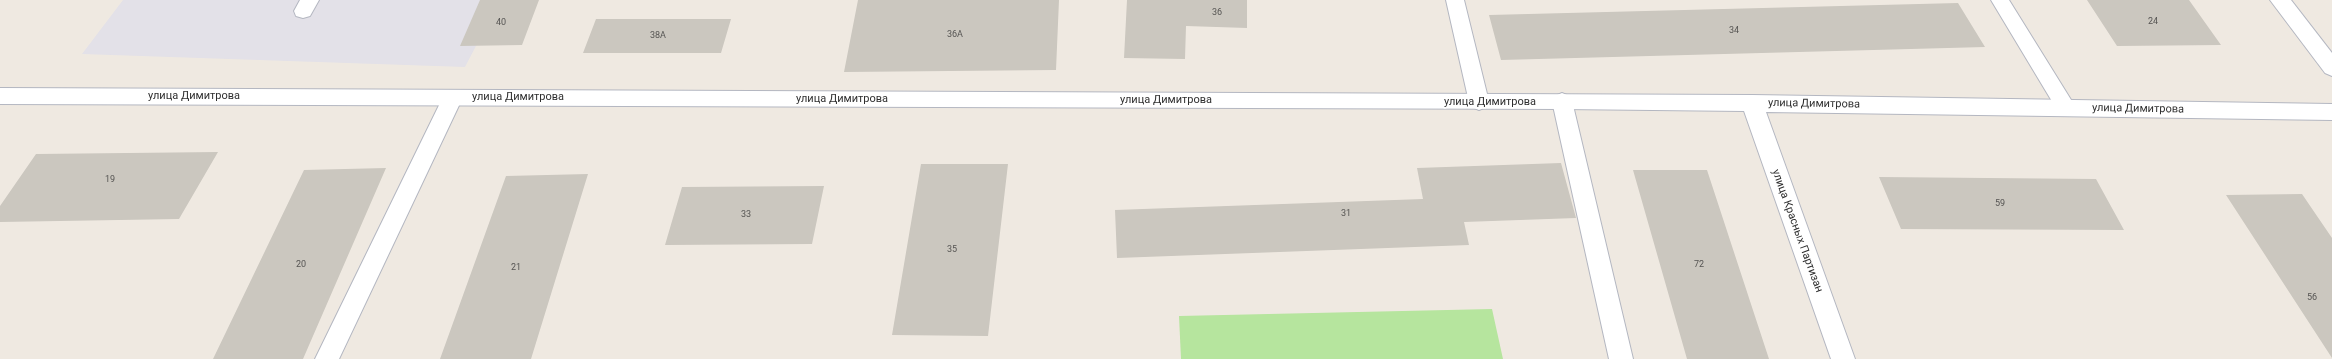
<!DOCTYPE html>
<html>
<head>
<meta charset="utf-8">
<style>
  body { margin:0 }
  canvas { display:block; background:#efe9e1 }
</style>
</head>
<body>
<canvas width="2332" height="359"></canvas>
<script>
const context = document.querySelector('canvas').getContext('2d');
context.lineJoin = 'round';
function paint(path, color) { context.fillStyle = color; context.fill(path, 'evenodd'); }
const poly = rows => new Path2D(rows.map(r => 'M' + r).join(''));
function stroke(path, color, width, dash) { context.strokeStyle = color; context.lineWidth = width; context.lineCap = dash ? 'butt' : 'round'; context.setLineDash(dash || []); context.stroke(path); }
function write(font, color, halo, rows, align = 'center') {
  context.font = font + ' Roboto,sans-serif'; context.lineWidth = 3; context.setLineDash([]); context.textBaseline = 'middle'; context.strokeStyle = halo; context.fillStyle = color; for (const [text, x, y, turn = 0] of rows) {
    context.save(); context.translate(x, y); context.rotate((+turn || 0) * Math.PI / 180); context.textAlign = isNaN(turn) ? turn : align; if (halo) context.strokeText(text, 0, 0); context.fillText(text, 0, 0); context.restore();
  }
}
const industrial = poly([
  [123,0,500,0,465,67,82,54]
]);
const green = poly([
  [1492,309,1503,359,1181,359,1179,316]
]);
const building = poly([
  [480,0,539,0,522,45,460,46],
  [858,0,1059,0,1056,70,844,72],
  [1127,0,1247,0,1247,28,1186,26,1185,59,1124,58],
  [2087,0,2189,0,2221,45,2117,46],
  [1958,3,1985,47,1501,60,1489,15],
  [596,19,731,19,721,53,583,53],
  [218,152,179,219,0,222,0,206,36,154],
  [1561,163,1576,218,1464,222,1469,245,1117,258,1115,210,1423,199,1417,168],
  [921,164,1008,164,988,336,892,335],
  [386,168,303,359,213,359,304,170],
  [1633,170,1707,170,1769,359,1687,359],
  [588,174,531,359,440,359,506,176],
  [1879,177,2096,179,2124,230,1901,229],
  [824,186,812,244,665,245,682,187],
  [2302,194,2332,238,2332,358,2226,195]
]);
const lane = poly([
  [300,0,319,0,310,16,303,18,296,16,294,11,300,0],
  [1446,0,1464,0,1489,102,1486,107,1479,110,1472,107,1469,102,1446,0],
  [1991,0,2009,0,2073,103,2076,108,2073,113,2066,116,2059,113,1991,0],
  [453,90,460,92,463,97,339,359,315,359,443,97,446,92,453,90],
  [1562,93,1569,96,1572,101,1633,359,1609,359,1552,101,1555,96,1562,93]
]);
const street = poly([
  [0,88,1752,95,2332,104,2332,120,1766,112,1855,359,1831,359,1744,111,1562,109,0,104,0,88]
]);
const secondary = poly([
  [2270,0,2291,0,2332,53,2332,76,2325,73,2270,0]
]);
const numberNames = [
  ["36",1217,13],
  ["24",2153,22],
  ["40",501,23],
  ["34",1734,31],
  ["36А",955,35],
  ["38А",658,36],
  ["19",110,180],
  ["59",2000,204],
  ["31",1346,214],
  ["33",746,215],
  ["35",952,250],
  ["20",301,265],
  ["72",1699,265],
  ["21",516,268],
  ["56",2312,298]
];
const streetNames = [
  ["улица Димитрова",194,96],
  ["улица Димитрова",518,97],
  ["улица Димитрова",842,99],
  ["улица Димитрова",1166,100],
  ["улица Димитрова",1490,102],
  ["улица Димитрова",1814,104,1],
  ["улица Димитрова",2138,109,1],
  ["улица Красных Партизан",1797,231,70]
];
paint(industrial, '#e3e1e8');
paint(green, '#b6e59e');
paint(building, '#cbc7bf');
stroke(lane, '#b4b7c1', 2);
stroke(street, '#b4b7c1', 2);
stroke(secondary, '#b4b7c1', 2);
paint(lane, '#fff');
paint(street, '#fff');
paint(secondary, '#fff');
write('9px', '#555452', null, numberNames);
write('11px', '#2e2e2e', '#fff', streetNames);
</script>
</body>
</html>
